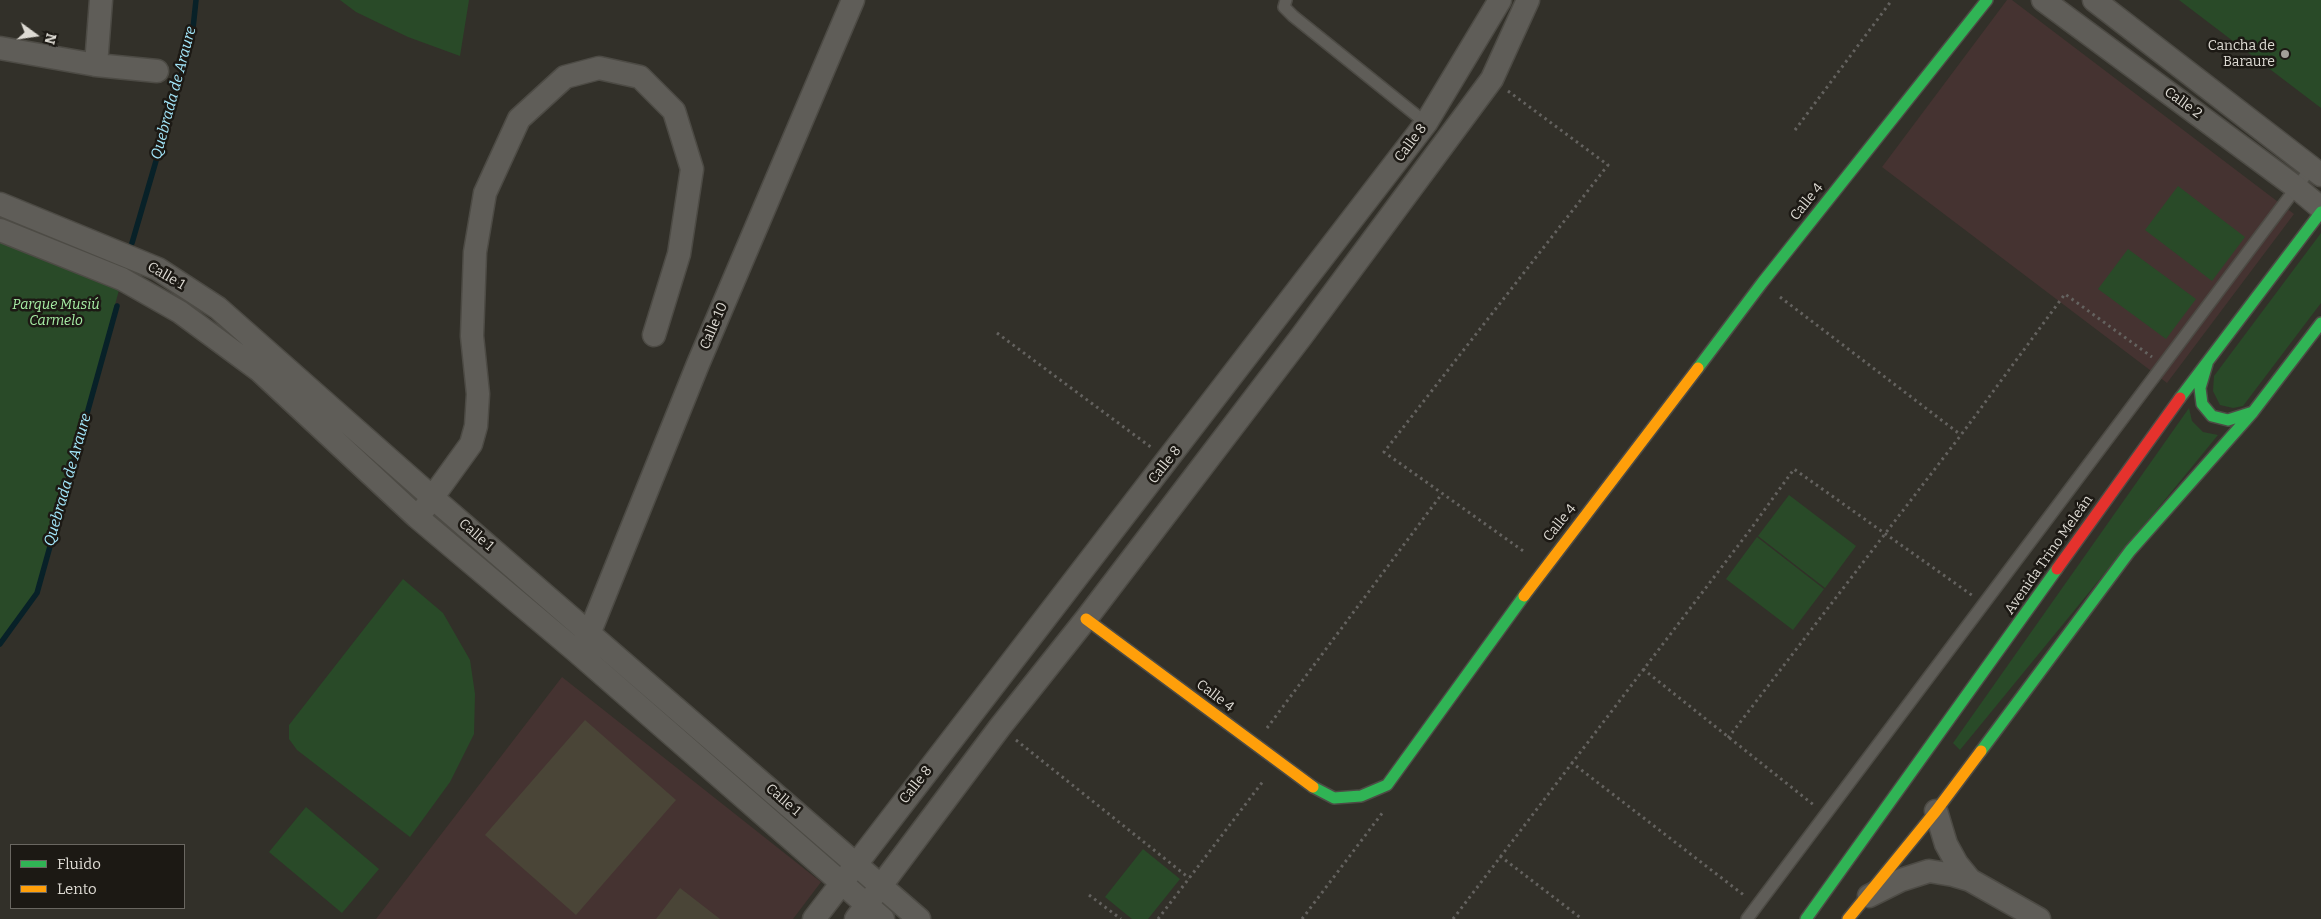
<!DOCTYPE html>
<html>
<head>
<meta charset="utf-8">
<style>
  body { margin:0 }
  #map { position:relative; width:2321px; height:919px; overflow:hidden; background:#323029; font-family:Bitter,serif }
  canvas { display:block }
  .legend { position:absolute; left:10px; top:844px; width:175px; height:65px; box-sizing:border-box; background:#1c1914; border:1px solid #6a6761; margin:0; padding:6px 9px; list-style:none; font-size:15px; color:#dedbd4 }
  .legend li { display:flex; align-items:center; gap:10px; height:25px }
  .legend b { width:25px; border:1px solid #6a6761 }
  .north { position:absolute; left:10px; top:10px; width:50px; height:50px; -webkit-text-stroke:4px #1c1914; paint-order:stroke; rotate:104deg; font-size:14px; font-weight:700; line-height:20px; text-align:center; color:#dedbd4 }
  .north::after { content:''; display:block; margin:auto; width:18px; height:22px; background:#dedbd4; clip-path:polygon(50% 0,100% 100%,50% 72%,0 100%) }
</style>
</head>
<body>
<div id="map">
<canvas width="2321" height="919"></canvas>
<ul class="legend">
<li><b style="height:6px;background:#30b455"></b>Fluido</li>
<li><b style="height:6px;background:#ff9f0a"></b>Lento</li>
</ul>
<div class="north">N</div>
</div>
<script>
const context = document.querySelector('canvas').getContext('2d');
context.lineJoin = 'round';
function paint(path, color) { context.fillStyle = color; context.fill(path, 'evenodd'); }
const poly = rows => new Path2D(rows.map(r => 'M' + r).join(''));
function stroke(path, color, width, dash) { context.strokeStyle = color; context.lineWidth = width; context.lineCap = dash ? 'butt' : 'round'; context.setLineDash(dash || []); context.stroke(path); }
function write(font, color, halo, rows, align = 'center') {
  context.font = font + ' Bitter,serif'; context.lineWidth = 5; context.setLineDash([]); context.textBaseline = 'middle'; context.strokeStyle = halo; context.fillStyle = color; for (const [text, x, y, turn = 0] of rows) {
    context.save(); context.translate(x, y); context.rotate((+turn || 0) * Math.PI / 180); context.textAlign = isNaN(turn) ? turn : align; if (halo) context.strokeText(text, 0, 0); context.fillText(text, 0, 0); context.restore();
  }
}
const education = poly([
  [2007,0,2012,0,2294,214,2167,383,1882,167],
  [562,677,821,882,793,919,376,919]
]);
const green = poly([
  [340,0,469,0,460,56,408,37,356,12],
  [2179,0,2321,0,2321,108],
  [2178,186,2245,237,2212,281,2145,230],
  [0,230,122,279,37,593,0,644],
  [2321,233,2321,303,2243,406,2233,408,2220,405,2213,391,2214,376],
  [2128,249,2196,299,2166,339,2098,289],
  [2189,408,2192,421,2203,432,2218,435,1960,750,1953,743],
  [1789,495,1856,546,1825,588,1758,536],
  [1757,537,1824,589,1793,630,1726,579],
  [403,579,443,613,470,660,475,694,474,734,450,782,410,837,297,750,289,739,289,725],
  [306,807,379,869,342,913,269,852],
  [1143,849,1180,879,1148,919,1132,919,1105,897]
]);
const stream = poly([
  [132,243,192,38,196,0],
  [0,644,37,593,117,306]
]);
const building = poly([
  [585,720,676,800,576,915,485,835],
  [680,888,720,919,656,919]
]);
const path = poly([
  [1508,91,1608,165,1384,452,1526,553],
  [1795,130,1892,0],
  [1780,297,1961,435],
  [997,333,1152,448],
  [1643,669,1815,806],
  [1267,728,1441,495],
  [1728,738,1961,435,2065,294,2152,357],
  [1016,740,1189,878],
  [1571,762,1745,896],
  [1500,856,1582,919],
  [1089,895,1121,919],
  [1158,919,1264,780],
  [1302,919,1383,812],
  [1453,919,1750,530,1794,469,1973,596]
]);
const lane = poly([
  [1286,0,1284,7,1293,16,1426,123],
  [1747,919,2311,168]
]);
const street = poly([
  [2043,0,2297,188,2321,208],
  [2094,0,2321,175],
  [0,48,96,65,157,71],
  [96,65,101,0],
  [0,204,158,269,218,308,433,498,919,919],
  [0,230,122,279,180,312,260,371,417,517,576,651,883,919],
  [424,509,471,444,476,426,478,394,472,336,475,252,485,193,519,119,565,77,599,68,640,77,674,111,692,169,679,254,654,335],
  [582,644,589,634,698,364,853,0],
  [1936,811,1946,844,1957,864,1970,880],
  [1869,896,1901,880,1929,871,1953,875,1970,880,2039,919],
  [814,919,1426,123,1500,0],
  [856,919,1000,727,1086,619,1301,337,1492,79,1528,0]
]);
const fast = poly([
  [2207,364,2200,388,2202,404,2212,416,2228,420,2253,412],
  [1698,368,1762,283,1987,0],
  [2180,398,2321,212],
  [1981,751,2130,551,2253,412,2321,323],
  [1313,787,1334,798,1361,796,1387,785,1524,596],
  [1806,919,2057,569]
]);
const slow = poly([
  [1524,596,1698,368],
  [1086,619,1313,787],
  [1848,919,1936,811,1981,751]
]);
const jam = poly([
  [2057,569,2180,398]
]);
const markers = [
  [2285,54,5,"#a29f98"]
];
const poiNames = [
  ["Cancha de",2275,46],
  ["Baraure",2275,62]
];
const streetNames = [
  ["Calle 2",2183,103,36],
  ["Calle 8",1411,143,-53],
  ["Calle 4",1807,202,-51],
  ["Calle 1",166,276,30],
  ["Calle 10",714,326,-67],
  ["Calle 8",1165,465,-52],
  ["Calle 4",1560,523,-51],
  ["Calle 1",476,535,41],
  ["Avenida Trino Meleán",2049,555,-55],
  ["Calle 4",1215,696,37],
  ["Calle 8",916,785,-52],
  ["Calle 1",783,800,41]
];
const parkNames = [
  ["Parque Musiú",56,305],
  ["Carmelo",56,321]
];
const waterNames = [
  ["Quebrada de Araure",174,93,-75],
  ["Quebrada de Araure",68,480,-74]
];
paint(education, '#453331');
paint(green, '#294a28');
stroke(stream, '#082128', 5.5);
paint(building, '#4a4537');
stroke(lane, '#4d4b45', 14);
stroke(street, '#4d4b45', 25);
stroke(fast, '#4d4b45', 14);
stroke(slow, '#4d4b45', 14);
stroke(jam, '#4d4b45', 14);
stroke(path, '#64625f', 3, [2.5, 4]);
stroke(lane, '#5f5d58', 11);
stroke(street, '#5f5d58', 22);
stroke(fast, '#30b455', 11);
stroke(slow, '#ff9f0a', 11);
stroke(jam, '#e5322d', 11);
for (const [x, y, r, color] of markers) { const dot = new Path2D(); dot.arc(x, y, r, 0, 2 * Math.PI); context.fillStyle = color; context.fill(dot); stroke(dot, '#1c1914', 2); }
write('14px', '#dedbd4', '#1c1914', poiNames, 'right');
write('14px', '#dedbd4', '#1c1914', streetNames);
write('italic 14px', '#a7eea5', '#1c1914', parkNames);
write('italic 15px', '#a3e7fb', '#1c1914', waterNames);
</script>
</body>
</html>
